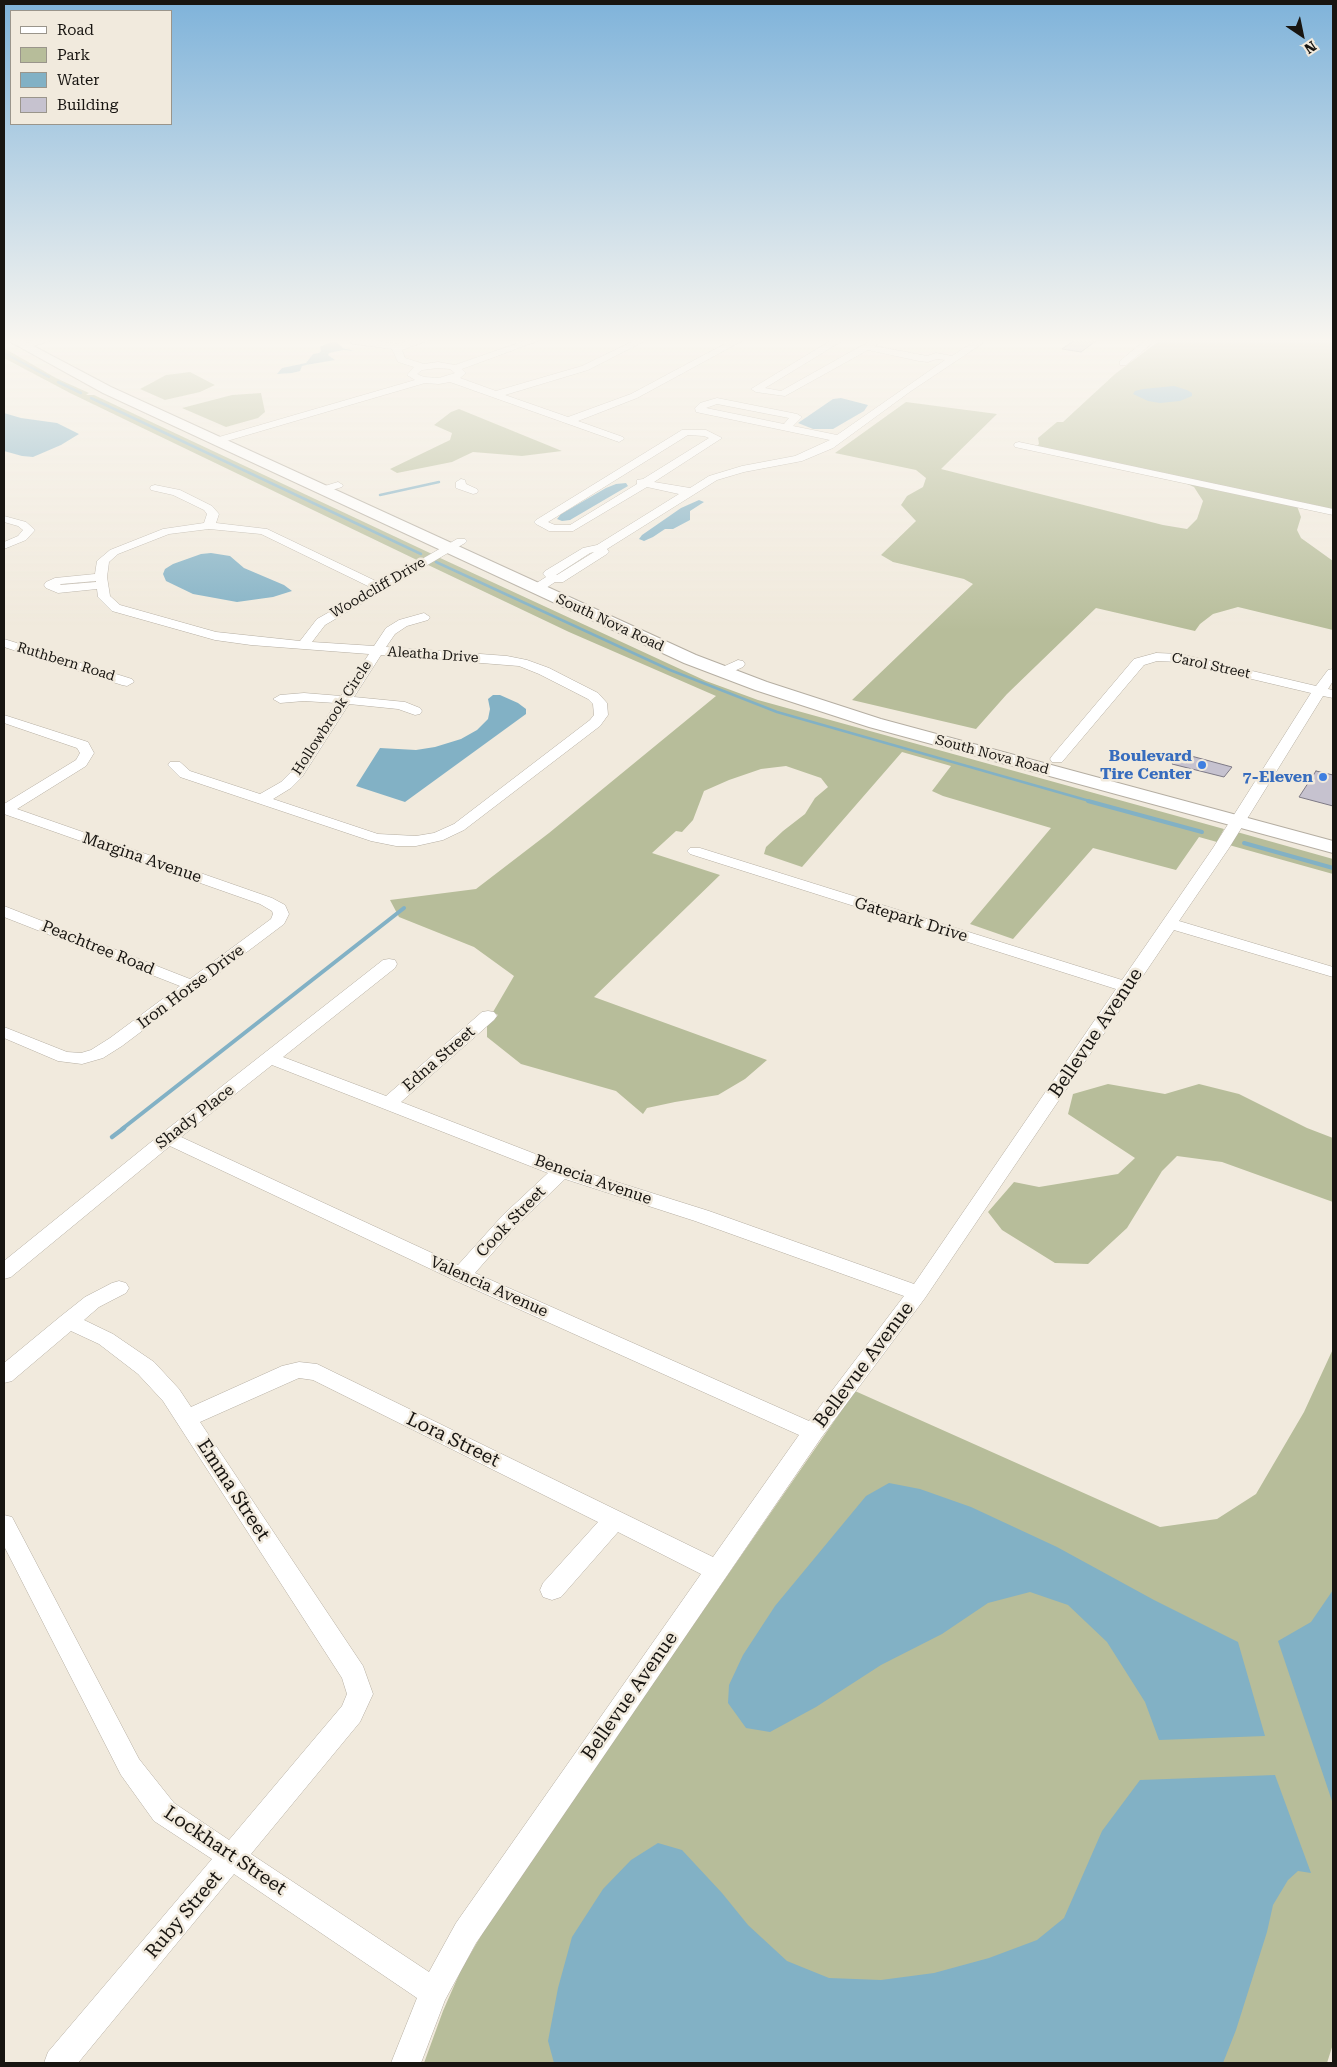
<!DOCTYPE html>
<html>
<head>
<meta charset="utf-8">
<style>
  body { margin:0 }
  #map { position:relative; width:1337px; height:2067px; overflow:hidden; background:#f1eadd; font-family:"Roboto Serif",serif }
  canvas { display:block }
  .frame { position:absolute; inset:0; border:5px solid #181511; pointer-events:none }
  .legend { position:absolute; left:10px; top:10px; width:162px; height:115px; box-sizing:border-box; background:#f1eadd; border:1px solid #9a958b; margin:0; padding:6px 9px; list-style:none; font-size:15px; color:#181511 }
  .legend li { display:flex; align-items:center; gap:10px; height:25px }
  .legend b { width:25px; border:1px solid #9a958b }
  .north { position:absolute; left:1277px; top:10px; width:50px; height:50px; -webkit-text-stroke:4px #f1eadd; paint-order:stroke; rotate:146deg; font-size:14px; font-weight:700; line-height:20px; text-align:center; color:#181511 }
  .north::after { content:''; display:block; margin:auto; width:18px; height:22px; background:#181511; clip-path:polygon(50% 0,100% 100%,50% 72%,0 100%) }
</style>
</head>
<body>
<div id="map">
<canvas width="1337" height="2067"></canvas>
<div class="frame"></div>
<ul class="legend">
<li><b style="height:6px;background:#fff"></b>Road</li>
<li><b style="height:14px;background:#b7bd9a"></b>Park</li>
<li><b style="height:14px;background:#82b1c5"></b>Water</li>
<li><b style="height:14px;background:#c6c2cf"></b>Building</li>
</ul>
<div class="north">N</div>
</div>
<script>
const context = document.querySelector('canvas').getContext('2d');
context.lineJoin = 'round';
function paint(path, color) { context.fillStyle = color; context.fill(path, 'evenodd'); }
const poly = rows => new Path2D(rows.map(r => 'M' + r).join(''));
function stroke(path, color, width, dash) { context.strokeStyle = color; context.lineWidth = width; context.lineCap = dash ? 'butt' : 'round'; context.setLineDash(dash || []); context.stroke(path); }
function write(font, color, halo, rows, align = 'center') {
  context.font = font + ' "Roboto Serif",serif'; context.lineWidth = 5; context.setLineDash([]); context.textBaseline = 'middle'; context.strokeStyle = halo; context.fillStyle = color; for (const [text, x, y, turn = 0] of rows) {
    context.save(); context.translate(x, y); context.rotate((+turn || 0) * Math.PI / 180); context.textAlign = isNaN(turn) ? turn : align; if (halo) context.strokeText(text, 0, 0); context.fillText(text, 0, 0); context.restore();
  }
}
const green = poly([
  [1159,341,1333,341,1333,509,1037,446,1039,444,1038,438,1057,422,1063,422,1115,374],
  [4,348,56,378,89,393,86,395,94,395,432,554,419,561,182,447,70,393,4,358],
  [190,372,215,385,200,392,165,400,140,389,166,375],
  [261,393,265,412,258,418,226,427,182,408,232,395],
  [906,402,997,414,941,469,1163,525,1187,529,1197,519,1203,501,1194,487,1185,483,1297,506,1301,517,1297,530,1301,538,1333,561,1333,630,1238,607,1213,614,1200,624,1195,631,1096,608,1007,694,976,729,852,700,973,584,964,579,893,562,881,555,916,521,901,505,907,496,923,487,926,478,916,470,835,453],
  [459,409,562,451,522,456,473,452,452,462,397,473,390,469,450,440,452,433,434,425,451,412],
  [438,557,706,681,758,700,1224,829,1217,842,1199,837,1176,870,1093,848,1013,939,970,924,1051,828,943,796,932,791,951,766,902,752,802,867,764,854,766,847,783,831,805,814,815,798,828,787,821,778,786,766,761,769,729,780,704,791,693,820,682,832,676,831,652,853,720,875,594,997,767,1060,745,1079,718,1095,675,1102,647,1108,643,1114,616,1091,521,1064,487,1037,487,1024,498,1015,493,1012,514,976,474,947,399,917,390,900,476,889,549,833,716,696,569,632,426,564],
  [1237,832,1333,859,1333,874,1229,845],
  [1108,1084,1165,1094,1199,1084,1239,1094,1307,1128,1333,1138,1333,1202,1222,1162,1177,1156,1162,1171,1127,1228,1088,1264,1055,1263,1002,1230,988,1212,1014,1182,1039,1187,1118,1174,1135,1158,1068,1114,1073,1094],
  [1333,1349,1333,2044,1327,2063,424,2063,443,2011,461,1970,496,1910,855,1391,1160,1527,1217,1519,1256,1494,1304,1412]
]);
const water = poly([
  [339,341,337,342,343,348,355,351,343,350,329,353,328,355,335,360,306,365,302,366,300,371,292,373,277,374,282,368,306,363,313,354,319,353,321,351,320,347,328,343],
  [1174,386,1187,390,1192,393,1192,396,1180,401,1160,403,1148,401,1133,394,1135,391,1143,389],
  [841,398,868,405,864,411,833,429,813,429,798,423,833,399],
  [4,413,21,418,57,423,79,434,61,445,33,457,22,456,4,451],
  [626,483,628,486,570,520,562,521,557,519,561,514,606,488,616,484],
  [699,500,704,502,690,511,690,520,673,529,665,529,653,537,644,541,639,539,642,535,681,508],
  [211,553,230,556,244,568,284,585,292,591,273,597,237,602,193,594,166,581,163,574,165,569,173,564,201,554],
  [493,695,500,695,518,703,526,709,526,714,405,802,356,786,380,748,416,750,435,747,461,739,477,730,488,719,490,709,488,699],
  [889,1483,920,1489,971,1507,1057,1547,1154,1600,1238,1642,1265,1736,1159,1740,1145,1702,1107,1642,1068,1605,1030,1592,988,1603,942,1634,881,1665,816,1707,770,1732,746,1728,728,1703,729,1685,743,1655,775,1606,866,1496],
  [1333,1590,1333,1804,1278,1641,1311,1622],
  [1275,1775,1311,1873,1298,1871,1288,1880,1273,1905,1267,1932,1236,2030,1223,2063,554,2063,548,2041,558,1988,572,1937,603,1889,631,1860,658,1843,682,1850,722,1893,748,1925,787,1961,829,1978,881,1980,934,1973,989,1958,1037,1940,1064,1918,1102,1831,1140,1780]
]);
const streamFar2 = poly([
  [4,353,49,377],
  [58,382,81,393],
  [91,398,421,554],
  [380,495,439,482],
  [436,562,670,670,777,712,1093,802]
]);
const streamFar1 = poly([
  [1088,801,1202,832],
  [1244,843,1333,868],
  [122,1129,404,908]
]);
const stream = poly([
  [112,1137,124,1128]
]);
const building = poly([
  [1073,341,1096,341,1081,352,1062,349,1073,341],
  [1180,753,1232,767,1224,777,1172,764,1180,753],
  [1316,771,1333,775,1333,806,1299,797,1316,771]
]);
const minor = poly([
  [33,341,50,341,24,349,19,346,33,341],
  [348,341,375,341,399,344,407,341,427,341,402,350,405,358,424,364,438,362,455,365,524,341,538,341,462,369,466,373,460,378,496,391,582,366,633,341,645,341,588,370,505,395,568,417,631,394,730,341,742,341,637,398,578,421,623,437,624,439,619,442,450,382,439,384,425,383,220,443,212,443,211,441,212,439,415,380,407,375,414,367,398,362,392,349,353,344,348,341],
  [438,368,450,369,455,373,439,378,424,377,417,374,422,370,438,368],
  [830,341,842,341,765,388,781,391,870,341,882,341,875,346,927,356,936,353,952,356,975,341,981,341,983,343,911,391,833,448,802,461,744,472,717,480,607,549,609,552,607,554,563,582,555,582,540,592,532,592,530,589,532,586,546,577,543,574,545,571,583,548,597,545,679,494,647,487,573,531,549,531,536,524,534,522,536,520,682,430,706,430,722,438,654,482,690,488,709,476,742,466,795,456,830,440,696,412,695,408,700,403,717,398,797,414,802,417,793,426,837,435,945,360,937,359,928,362,919,361,868,350,785,396,756,392,751,389,830,341],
  [717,404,789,418,784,424,706,408,717,404],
  [688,435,704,436,709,438,643,479,637,480,637,484,570,525,555,525,548,522,688,435],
  [594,552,557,575,556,575,590,553,594,552],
  [1144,341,1155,341,1126,365,1120,365,1120,361,1144,341],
  [1019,442,1333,509,1333,515,1015,447,1014,445,1015,443,1019,442],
  [461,479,465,480,466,484,477,489,478,491,477,493,473,494,456,488,456,482,461,479],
  [338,482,343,485,342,487,322,493,317,490,318,488,338,482],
  [155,485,180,490,212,506,219,514,216,523,267,529,380,583,457,539,465,539,467,541,465,543,325,625,312,642,374,646,386,628,399,620,424,613,430,617,428,620,407,626,395,634,386,647,507,656,527,660,549,668,598,693,607,703,608,715,600,726,464,830,443,840,416,846,396,846,371,841,180,777,168,765,170,762,180,762,190,771,260,794,281,782,292,771,336,703,304,701,280,703,273,699,280,695,304,693,341,696,369,654,251,645,215,640,112,611,98,597,97,589,58,593,46,588,44,585,46,582,55,578,95,574,97,561,110,550,163,529,204,523,207,514,204,510,173,495,151,490,150,488,151,486,155,485],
  [209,529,261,534,372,588,317,619,300,641,216,632,120,605,110,596,107,577,109,562,118,554,169,534,209,529],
  [96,581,96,582,60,585,61,584,96,581],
  [381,655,519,666,539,674,588,699,593,704,594,715,590,720,454,824,434,833,416,836,378,834,273,799,291,788,302,777,349,704,398,709,415,715,420,714,422,711,420,708,405,702,354,697,381,655],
  [4,516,26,522,35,530,26,540,4,549,4,542,18,536,23,530,18,526,4,522,4,516],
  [4,639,132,679,134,682,127,686,122,685,4,647,4,639],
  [1156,653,1180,654,1316,686,1328,670,1333,669,1333,681,1328,689,1333,690,1333,698,1323,696,1229,848,1179,921,1333,967,1333,977,1174,930,925,1298,821,1438,476,1943,445,2000,421,2063,391,2063,417,1998,234,1874,78,2063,44,2063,48,2052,212,1859,154,1821,121,1775,4,1546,4,1515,12,1517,139,1759,174,1803,229,1840,342,1706,347,1694,342,1678,163,1401,138,1374,99,1344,71,1331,12,1381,4,1383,4,1363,61,1316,85,1297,112,1283,119,1281,126,1283,129,1288,126,1293,99,1307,84,1320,113,1334,154,1362,179,1389,191,1407,282,1366,299,1362,317,1364,713,1557,799,1435,454,1280,170,1146,11,1277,4,1279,4,1261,161,1134,383,960,389,959,395,960,397,964,395,968,283,1057,386,1096,482,1012,488,1011,494,1012,497,1016,494,1020,401,1102,569,1167,709,1211,914,1284,1116,989,690,854,687,851,690,848,700,848,1122,980,1213,848,1311,693,1180,662,1157,661,1144,665,1062,762,1052,762,1050,759,1052,756,1134,659,1156,653],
  [272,1065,548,1173,503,1215,458,1265,181,1137,272,1065],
  [565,1179,695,1221,904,1296,809,1421,475,1273,517,1225,565,1179],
  [299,1378,313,1380,598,1522,543,1583,540,1590,543,1597,552,1600,561,1597,618,1532,701,1574,456,1923,429,1972,251,1854,360,1722,373,1694,363,1666,200,1422,299,1378],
  [738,660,743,661,745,664,743,667,723,676,716,672,718,669,738,660],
  [4,715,88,742,94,753,86,766,17,809,272,898,285,905,289,914,284,924,122,1046,103,1058,82,1064,58,1061,4,1038,4,1027,67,1052,81,1053,91,1050,110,1038,180,986,4,917,4,906,190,979,271,919,273,914,272,911,260,904,4,814,4,804,76,760,80,753,77,748,4,723,4,715]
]);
const major = poly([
  [9,341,24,341,111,387,696,655,767,682,881,719,1333,841,1333,853,869,727,755,690,684,663,103,393,9,341]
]);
const markers = [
  [1202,765,5,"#3f7fe0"],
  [1323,777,5,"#3f7fe0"]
];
const farStreetnames = [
  ["Woodcliff Drive",378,588,-30],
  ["South Nova Road",610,623,25],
  ["Aleatha Drive",433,655,4],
  ["Ruthbern Road",66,662,17],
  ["Carol Street",1211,666,12],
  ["Hollowbrook Circle",332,718,-57],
  ["South Nova Road",992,755,15]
];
const shopNames = [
  ["Boulevard",1192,756],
  ["Tire Center",1192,774],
  ["7-Eleven",1313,777]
];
const streetNames = [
  ["Margina Avenue",142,858,19],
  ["Gatepark Drive",911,920,17],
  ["Peachtree Road",98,948,22],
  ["Iron Horse Drive",191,987,-37],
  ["Edna Street",439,1059,-41],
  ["Shady Place",195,1117,-38],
  ["Benecia Avenue",593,1180,19],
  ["Cook Street",511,1222,-46],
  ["Valencia Avenue",489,1287,24]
];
const nearStreetnames = [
  ["Bellevue Avenue",1096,1033,-56],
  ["Bellevue Avenue",864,1365,-53],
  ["Lora Street",453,1440,26],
  ["Emma Street",233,1490,57],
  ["Bellevue Avenue",630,1696,-55],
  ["Lockhart Street",225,1851,34],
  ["Ruby Street",184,1915,-50]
];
paint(green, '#b7bd9a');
paint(water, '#82b1c5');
stroke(streamFar2, '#82b1c5', 2.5);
stroke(streamFar1, '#82b1c5', 4);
stroke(stream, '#82b1c5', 4.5);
paint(building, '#c6c2cf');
stroke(building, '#7d7985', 1);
stroke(minor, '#b5aea2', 1);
stroke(major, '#b5aea2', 2);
paint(minor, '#fff');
paint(major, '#fff');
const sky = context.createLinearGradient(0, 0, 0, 630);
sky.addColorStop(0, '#7fb3da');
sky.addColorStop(0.54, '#f9f6f0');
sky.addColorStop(1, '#f9f6f000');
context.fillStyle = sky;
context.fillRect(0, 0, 1337, 630);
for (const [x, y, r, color] of markers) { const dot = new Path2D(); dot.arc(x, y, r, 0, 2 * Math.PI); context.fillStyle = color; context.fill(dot); stroke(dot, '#f1eadd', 2); }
write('14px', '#181511', '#f1eadd', farStreetnames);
write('bold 16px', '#366cbe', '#f1eadd', shopNames, 'right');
write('16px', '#181511', '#f1eadd', streetNames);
write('19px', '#181511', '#f1eadd', nearStreetnames);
</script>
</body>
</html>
